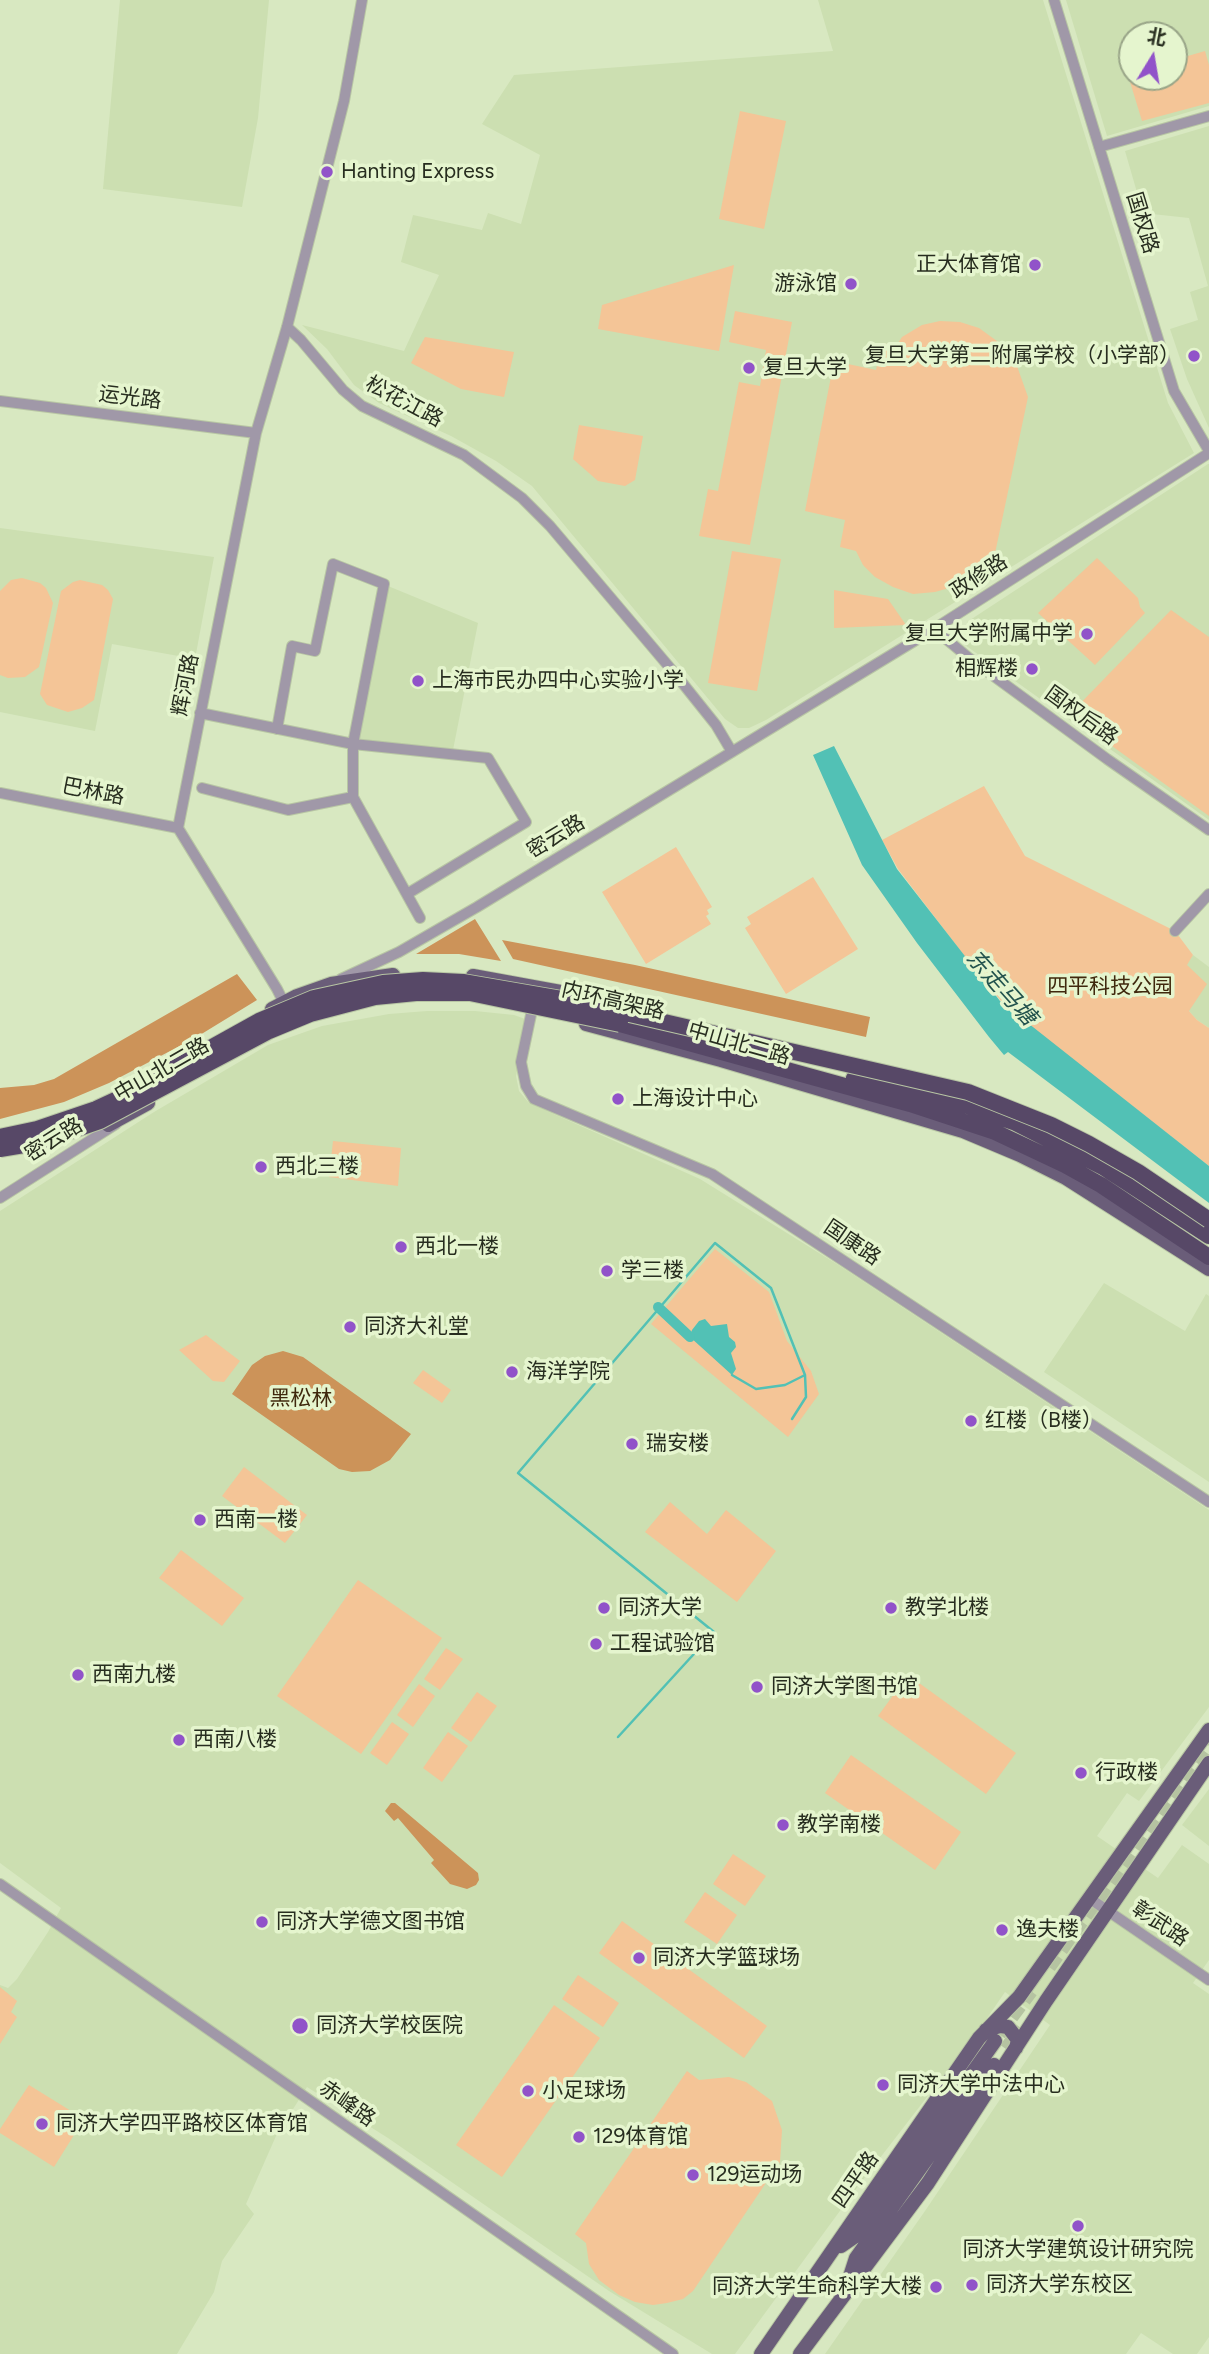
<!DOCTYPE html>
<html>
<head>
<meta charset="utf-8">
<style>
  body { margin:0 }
  #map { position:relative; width:1209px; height:2354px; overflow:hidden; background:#d8e8c1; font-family:Figtree,"Noto Sans SC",sans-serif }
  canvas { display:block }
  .north { position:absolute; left:1118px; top:21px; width:70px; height:70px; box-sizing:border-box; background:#e5f5ce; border:2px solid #99a588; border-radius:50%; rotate:11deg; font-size:19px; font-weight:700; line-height:28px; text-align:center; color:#272d1f }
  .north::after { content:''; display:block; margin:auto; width:24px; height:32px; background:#9153c9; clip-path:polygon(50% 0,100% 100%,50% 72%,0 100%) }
</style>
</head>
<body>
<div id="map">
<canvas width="1209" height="2354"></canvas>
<div class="north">北</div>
</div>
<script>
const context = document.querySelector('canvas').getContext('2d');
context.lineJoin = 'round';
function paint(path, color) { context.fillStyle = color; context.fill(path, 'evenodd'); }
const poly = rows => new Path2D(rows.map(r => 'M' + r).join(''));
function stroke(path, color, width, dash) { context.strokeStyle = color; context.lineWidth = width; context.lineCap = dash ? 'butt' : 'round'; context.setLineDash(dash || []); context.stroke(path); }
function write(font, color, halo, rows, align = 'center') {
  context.font = font + ' Figtree,"Noto Sans SC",sans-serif'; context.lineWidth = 7; context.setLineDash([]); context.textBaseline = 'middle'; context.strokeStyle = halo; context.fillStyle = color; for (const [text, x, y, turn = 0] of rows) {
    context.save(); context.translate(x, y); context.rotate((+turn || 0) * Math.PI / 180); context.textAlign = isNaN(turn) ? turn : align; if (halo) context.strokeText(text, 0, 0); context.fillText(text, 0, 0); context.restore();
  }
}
const built = poly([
  [120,0,269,0,258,118,242,207,103,189],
  [818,0,1043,0,1168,403,1194,453,766,720,749,728,738,728,725,719,532,486,496,461,451,436,379,403,354,385,327,349,302,325,404,351,439,275,401,262,413,215,482,230,488,213,521,224,540,155,482,124,514,75,833,51],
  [1066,0,1209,0,1209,106,1107,136],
  [1132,35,1174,35,1174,77,1132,77],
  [1209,126,1209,428,1187,379,1170,329,1198,320,1190,292,1208,286,1189,218,1143,213,1125,151],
  [1208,464,1209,464,1209,820,965,645,967,622],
  [0,528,214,557,195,659,112,644,95,731,0,712],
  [388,586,478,623,453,750,358,740],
  [1193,955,1209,967,1209,1028,1197,1020,1189,1011,1186,964],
  [427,1011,475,1011,514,1015,528,1020,516,1076,519,1091,529,1103,700,1179,840,1266,1209,1510,1209,1707,1139,1801,1127,1793,1097,1836,1158,1878,1182,1845,1209,1864,1209,1960,1193,1983,1209,1994,1209,2337,1197,2354,1173,2354,1141,2333,1126,2354,825,2354,925,2211,1050,2025,1005,1992,981,2027,856,2189,735,2354,712,2354,609,2291,388,2138,307,2087,276,2136,246,2204,254,2214,222,2261,214,2292,177,2354,0,2354,0,1985,8,1988,17,1979,48,1932,61,1908,0,1863,0,1211,154,1112,268,1045,322,1026,389,1014],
  [1104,1283,1185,1331,1206,1294,1209,1296,1209,1482,1044,1372],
  [1209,1789,1209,1846,1182,1825]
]);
const green = poly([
  [1205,51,1209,65,1209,103,1142,121,1127,72,1132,71,1132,77,1174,77,1174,60],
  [740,111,786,121,764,229,719,219],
  [734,265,719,351,598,329,602,305],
  [735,311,792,322,750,545,699,536,708,489,718,491,739,382,760,386,766,350,729,342],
  [940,321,960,322,979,328,1012,352,1028,397,994,558,977,575,956,586,935,592,913,594,893,587,875,577,863,565,856,551,840,547,845,520,805,511,834,361,876,370,882,343,896,346,902,337,922,325],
  [425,337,514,352,504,397,461,389,411,363],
  [579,425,643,436,635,480,625,486,598,481,573,459],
  [732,551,781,559,757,691,708,683],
  [1097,558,1138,598,1140,607,1145,613,1095,665,1038,613],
  [22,578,40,583,46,588,53,603,39,667,25,677,8,678,0,675,0,591,11,580],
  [80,580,102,585,108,590,113,599,94,700,82,708,68,712,47,705,40,694,61,591,73,582],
  [834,590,888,599,906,625,834,628],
  [1171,610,1209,637,1209,816,1069,715],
  [984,786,1025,856,1175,931,1193,955,1187,965,1207,984,1189,1011,1197,1020,1209,1028,1209,1166,1009,1010,982,979,898,869,882,840],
  [676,847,712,907,707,910,709,914,706,916,711,924,646,964,602,892],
  [813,877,858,949,786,994,745,928,751,924,747,917],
  [333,1141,401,1148,398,1186,329,1177],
  [715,1249,769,1292,787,1341,811,1371,819,1394,788,1437,651,1324],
  [206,1335,240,1361,224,1382,213,1381,179,1350],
  [423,1370,451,1390,442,1403,413,1383],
  [244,1467,307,1515,285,1543,222,1496],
  [670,1502,707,1534,726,1510,776,1551,737,1602,645,1532],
  [181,1550,244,1598,222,1626,159,1578],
  [358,1580,442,1638,361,1754,277,1696],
  [446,1648,463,1659,440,1690,424,1679],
  [908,1675,1016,1753,986,1794,878,1716],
  [419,1684,435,1696,413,1727,397,1715],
  [477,1692,497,1706,471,1742,451,1728],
  [392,1722,409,1734,387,1765,370,1753],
  [448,1732,468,1746,442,1782,423,1768],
  [851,1755,961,1832,935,1870,825,1793],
  [733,1854,766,1876,745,1906,713,1884],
  [705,1892,737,1915,717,1944,684,1922],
  [622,1921,767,2026,744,2058,599,1953],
  [578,1975,619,2003,603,2027,562,1999],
  [0,1987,17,2001,11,2012,17,2017,0,2044],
  [554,2005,600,2038,502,2177,456,2145],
  [687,2071,699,2080,729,2077,746,2082,772,2101,782,2130,780,2162,693,2291,683,2299,667,2303,653,2305,635,2302,619,2295,599,2280,589,2264,586,2243,575,2234],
  [29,2085,84,2119,54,2167,0,2133,0,2129]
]);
const forest = poly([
  [475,919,501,961,459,954,416,954],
  [502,940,635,965,870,1017,866,1037,513,959],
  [237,974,257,1000,195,1038,109,1083,64,1102,0,1119,0,1088,34,1085,54,1079],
  [283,1351,303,1357,411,1434,390,1460,370,1471,352,1472,339,1469,232,1394,252,1365,265,1356],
  [391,1803,395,1803,478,1873,479,1880,476,1885,467,1889,450,1884,431,1863,434,1860,398,1818,394,1821,385,1811]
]);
const water = poly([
  [834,746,897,869,1000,1001,1209,1166,1209,1203,1008,1052,1004,1055,989,1037,917,943,862,865,813,755],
  [705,1319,711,1326,727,1324,729,1337,735,1342,736,1347,731,1353,736,1369,732,1375,690,1337,692,1330,699,1321]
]);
const stream = poly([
  [732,1375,756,1389,785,1385,805,1375],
  [618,1737,714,1632,518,1473,715,1243,771,1288,805,1375,806,1397,792,1419]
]);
const canal = poly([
  [658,1307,690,1337]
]);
const majorTunnel = poly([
  [1049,1967,1209,1743],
  [999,2034,1031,1991],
  [1006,2049,1021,2028]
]);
const minor = poly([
  [1054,0,1174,391,1209,451],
  [1099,147,1209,116],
  [287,327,301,340,343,390,362,406,464,455,522,498,550,526,676,675,716,725,732,752],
  [0,401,256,433],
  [934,629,969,658,1107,759,1209,830],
  [200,713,353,744,353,797,420,918],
  [277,729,292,646,315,651,333,564,384,584,353,744,488,758,526,822,407,894],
  [202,788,288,810,353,797],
  [0,793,178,828],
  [1175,931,1209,894],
  [341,979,399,952,477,907,934,629,1209,453],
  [286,1007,277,989,178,828,256,433,287,327,344,101,362,0],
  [532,1010,521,1062,526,1086,534,1099,712,1174,1209,1502],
  [0,1198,116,1124],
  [0,1884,673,2354],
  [1089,1898,1209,1980]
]);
const major = poly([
  [473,976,566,993],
  [272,1009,297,996,331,984,393,975],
  [586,1024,721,1060,963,1131,1020,1155,1066,1178,1209,1269],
  [108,1125,148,1103],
  [986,2030,1000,2026,1008,2027,1018,2040,1016,2048],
  [841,2246,857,2235,995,2041],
  [847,2286,856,2258,994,2065],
  [761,2354,979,2038,1019,1997,1209,1730],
  [800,2354,928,2183,1046,2001,1209,1763]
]);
const highway = poly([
  [620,1024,910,1104,995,1132,1065,1165,1101,1185,1209,1257],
  [854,1078,967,1106,1016,1123,1103,1167,1209,1236]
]);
const highwayBridge = poly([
  [0,1137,37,1129,96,1109,124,1096,259,1021,314,998,383,983,423,980,463,982,573,1001,968,1092,1051,1125,1089,1144,1138,1172,1209,1220],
  [0,1149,36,1143,100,1121,269,1031,310,1014,375,997,416,993,470,993,620,1024]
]);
const markers = [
  [327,172,7,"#9153c9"],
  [1035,265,7,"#9153c9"],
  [851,284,7,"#9153c9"],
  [1194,356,7,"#9153c9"],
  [749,368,7,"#9153c9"],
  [1087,634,7,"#9153c9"],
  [1032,669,7,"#9153c9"],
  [418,681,7,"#9153c9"],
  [618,1099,7,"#9153c9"],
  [261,1167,7,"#9153c9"],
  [401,1247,7,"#9153c9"],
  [607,1271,7,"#9153c9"],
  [350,1327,7,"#9153c9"],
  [512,1372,7,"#9153c9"],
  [971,1421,7,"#9153c9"],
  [632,1444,7,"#9153c9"],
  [200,1520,7,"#9153c9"],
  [604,1608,7,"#9153c9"],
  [891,1608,7,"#9153c9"],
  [596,1644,7,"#9153c9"],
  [78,1675,7,"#9153c9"],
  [757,1687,7,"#9153c9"],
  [179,1740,7,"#9153c9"],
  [1081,1773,7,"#9153c9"],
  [783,1825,7,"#9153c9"],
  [262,1922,7,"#9153c9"],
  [1002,1930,7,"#9153c9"],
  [639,1958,7,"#9153c9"],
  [300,2026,9,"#9153c9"],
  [883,2085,7,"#9153c9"],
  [528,2091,7,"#9153c9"],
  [42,2124,7,"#9153c9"],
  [579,2137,7,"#9153c9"],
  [693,2175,7,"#9153c9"],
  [1078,2226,7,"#9153c9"],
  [972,2285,7,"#9153c9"],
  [936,2287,7,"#9153c9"]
];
const poiNames = [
  ["Hanting Express",341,172],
  ["正大体育馆",1021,265,"right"],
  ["游泳馆",837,284,"right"],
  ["复旦大学第二附属学校（小学部）",1180,356,"right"],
  ["复旦大学",763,368],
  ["复旦大学附属中学",1073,634,"right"],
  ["相辉楼",1018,669,"right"],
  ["上海市民办四中心实验小学",432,681],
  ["上海设计中心",632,1099],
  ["西北三楼",275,1167],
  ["西北一楼",415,1247],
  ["学三楼",621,1271],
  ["同济大礼堂",364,1327],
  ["海洋学院",526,1372],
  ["红楼（B楼）",985,1421],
  ["瑞安楼",646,1444],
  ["西南一楼",214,1520],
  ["同济大学",618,1608],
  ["教学北楼",905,1608],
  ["工程试验馆",610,1644],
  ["西南九楼",92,1675],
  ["同济大学图书馆",771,1687],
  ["西南八楼",193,1740],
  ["行政楼",1095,1773],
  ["教学南楼",797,1825],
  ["同济大学德文图书馆",276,1922],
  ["逸夫楼",1016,1930],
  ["同济大学篮球场",653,1958],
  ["同济大学校医院",316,2026],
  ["同济大学中法中心",897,2085],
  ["小足球场",542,2091],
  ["同济大学四平路校区体育馆",56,2124],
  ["129体育馆",593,2137],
  ["129运动场",707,2175],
  ["同济大学建筑设计研究院",1078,2250,"center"],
  ["同济大学东校区",986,2285],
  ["同济大学生命科学大楼",922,2287,"right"]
];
const streetNames = [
  ["国权路",1142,223,73],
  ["运光路",130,398,7],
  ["松花江路",404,402,28],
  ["政修路",979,577,-33],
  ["辉河路",186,685,-79],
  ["国权后路",1081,716,36],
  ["巴林路",93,792,11],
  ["密云路",556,837,-31],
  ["内环高架路",613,1001,13],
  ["中山北二路",739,1044,16],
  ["中山北二路",162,1070,-30],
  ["密云路",54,1140,-32],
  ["国康路",852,1243,34],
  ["彰武路",1160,1924,34],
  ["赤峰路",347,2104,35],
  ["四平路",856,2180,-55]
];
const parkNames = [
  ["四平科技公园",1110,987],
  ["黑松林",301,1399]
];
const waterNames = [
  ["东走马塘",1001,988,48]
];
paint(built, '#ccdfb1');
paint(green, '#f4c597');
paint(forest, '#cc9359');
paint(water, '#52c1b5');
stroke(stream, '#52c1b5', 2.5);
stroke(canal, '#52c1b5', 10);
stroke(majorTunnel, '#b5c3a1', 14, [14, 7]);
stroke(minor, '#b8c6a4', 12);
stroke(major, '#b8c6a4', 16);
stroke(highway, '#b8c6a4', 18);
stroke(minor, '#a098a8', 10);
stroke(major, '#6a5d79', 14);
stroke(highway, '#574867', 16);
stroke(highwayBridge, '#b8c6a4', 18, []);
stroke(highwayBridge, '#574867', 16);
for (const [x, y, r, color] of markers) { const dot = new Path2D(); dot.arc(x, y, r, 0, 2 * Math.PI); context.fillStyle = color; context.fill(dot); stroke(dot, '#e5f5ce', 2.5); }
write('21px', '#272d1f', '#e5f5ce', poiNames, 'left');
write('21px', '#272d1f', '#e5f5ce', streetNames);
write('21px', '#3f280d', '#e5f5ce', parkNames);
write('italic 23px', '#22524d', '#e5f5ce', waterNames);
</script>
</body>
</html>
